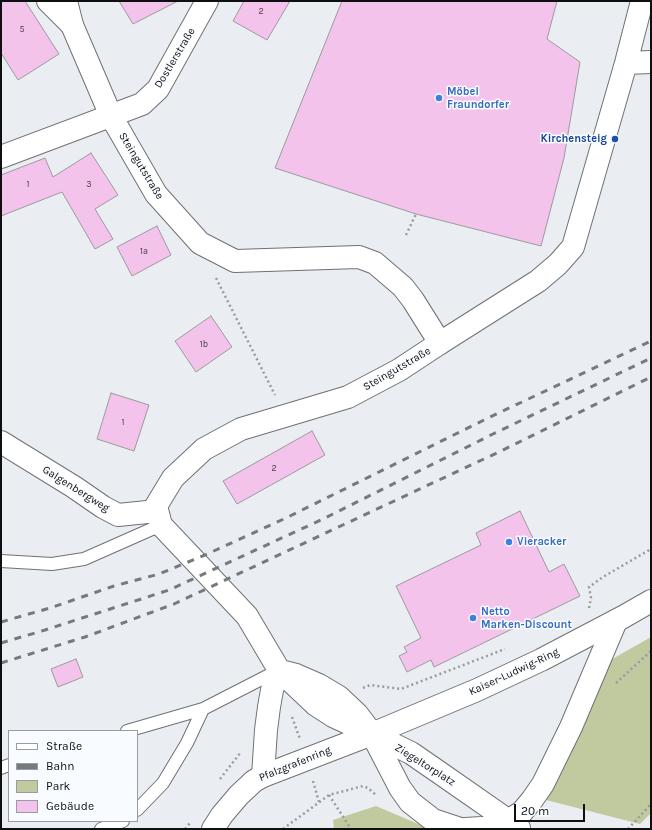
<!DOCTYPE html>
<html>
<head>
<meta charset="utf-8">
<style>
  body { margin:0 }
  #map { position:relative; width:652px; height:830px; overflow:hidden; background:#eaeef2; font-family:Karla,sans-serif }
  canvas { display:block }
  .frame { position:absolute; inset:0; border:2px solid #0e0f10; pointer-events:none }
  .legend { position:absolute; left:8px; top:730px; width:130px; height:92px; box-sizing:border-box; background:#f8fbff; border:1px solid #9a9d9f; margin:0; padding:5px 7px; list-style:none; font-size:12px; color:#0e0f10 }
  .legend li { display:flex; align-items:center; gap:8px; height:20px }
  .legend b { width:20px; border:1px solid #9a9d9f }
  .scale { position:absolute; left:514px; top:804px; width:71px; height:18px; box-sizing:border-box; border:2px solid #0e0f10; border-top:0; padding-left:5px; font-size:12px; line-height:14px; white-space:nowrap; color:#0e0f10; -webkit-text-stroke:3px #f8fbff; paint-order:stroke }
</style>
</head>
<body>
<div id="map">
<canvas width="652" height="830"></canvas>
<div class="frame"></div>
<ul class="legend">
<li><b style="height:5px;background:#fff"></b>Straße</li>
<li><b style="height:5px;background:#77797c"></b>Bahn</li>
<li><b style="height:11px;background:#c1c99e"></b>Park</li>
<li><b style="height:11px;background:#f3c3eb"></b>Gebäude</li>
</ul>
<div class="scale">20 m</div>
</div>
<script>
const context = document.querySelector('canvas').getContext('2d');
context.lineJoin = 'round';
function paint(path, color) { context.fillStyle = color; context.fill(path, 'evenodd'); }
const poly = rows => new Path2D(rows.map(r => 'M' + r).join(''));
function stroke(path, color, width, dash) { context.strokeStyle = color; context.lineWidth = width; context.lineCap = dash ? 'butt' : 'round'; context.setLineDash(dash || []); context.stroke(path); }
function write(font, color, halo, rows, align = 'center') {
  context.font = font + ' Karla,sans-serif'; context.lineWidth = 3; context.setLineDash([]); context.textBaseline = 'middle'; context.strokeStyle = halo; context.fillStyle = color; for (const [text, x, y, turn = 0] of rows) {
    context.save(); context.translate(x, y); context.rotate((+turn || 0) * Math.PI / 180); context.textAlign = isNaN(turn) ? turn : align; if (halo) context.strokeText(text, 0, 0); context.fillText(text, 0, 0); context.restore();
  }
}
const green = poly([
  [651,637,651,813,640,824,546,800,607,662],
  [376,806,430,829,334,829,333,820]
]);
const building = poly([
  [1,1,25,1,59,54,18,80,1,53,1,1],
  [119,1,178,1,133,24,119,1],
  [244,1,290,1,267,40,233,21,244,1],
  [342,1,557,1,547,39,580,62,564,158,541,246,416,214,275,168,342,1],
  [91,153,118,195,95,209,113,239,95,249,62,192,1,216,1,175,45,158,53,177,91,153],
  [157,226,171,255,132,276,117,247,157,226],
  [211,316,232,347,196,372,175,341,211,316],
  [111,393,149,405,134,451,97,439,111,393],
  [312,431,325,455,237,504,223,481,312,431],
  [520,511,549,572,564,564,580,596,434,667,431,660,407,672,399,656,407,652,404,647,421,638,396,586,481,545,476,533,520,511],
  [76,659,83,677,58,687,51,669,76,659]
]);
const path = poly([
  [406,235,416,214],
  [216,278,275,395],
  [589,608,591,598,589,587,603,577,651,549],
  [616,683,651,651],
  [363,688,370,685,401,689,505,649],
  [292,717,300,739],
  [220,779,241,752],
  [313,781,319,802],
  [329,795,351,829],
  [185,829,190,823],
  [283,829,329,795,363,786,368,788,376,795],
  [628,829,651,804]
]);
const service = poly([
  [1,561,52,564,84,559,161,525],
  [127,731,203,709,279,670],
  [1,768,9,765],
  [137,810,163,783,187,743,203,709],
  [101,829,123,821]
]);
const minor = poly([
  [48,1,72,25],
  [626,63,651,62],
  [1,157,142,104,158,89,207,1],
  [440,343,538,281,558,264,573,247,626,63,642,1],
  [1,442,74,487,103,507,118,515,157,511],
  [372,734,411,753,440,773,519,828],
  [372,734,400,788,410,802,433,820,460,829],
  [465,829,498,827,522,812,532,800,543,784,571,727,616,621]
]);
const tertiary = poly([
  [66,1,72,25,111,116,156,194,200,243,235,261,359,257,375,263,403,287,413,300,440,343,399,370,348,397,241,429,204,449,173,478,156,506,161,525,247,616,279,670,316,705,333,716,372,734],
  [284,672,296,675,319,685,339,697,357,714,370,731],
  [263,776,266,730,269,707,272,690,279,670]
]);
const secondary = poly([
  [213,829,222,815,239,795,254,781,263,776,372,734,477,690,541,660,623,617,651,601]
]);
const rail = poly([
  [1,622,50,608,114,586,159,574,205,555,286,518,486,419,651,341],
  [1,643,45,630,169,590,323,519,493,434,651,358],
  [1,663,85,637,174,604,501,451,651,377]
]);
const markers = [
  [439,98,4,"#3f7fe0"],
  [615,139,4,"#1a4fb4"],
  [509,542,4,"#3f7fe0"],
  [473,618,4,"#3f7fe0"]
];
const numberNames = [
  ["2",261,11],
  ["5",22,29],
  ["1",28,184],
  ["3",89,184],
  ["1a",144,251],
  ["1b",204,344],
  ["1",123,422],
  ["2",274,468]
];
const streetNames = [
  ["Dostlerstraße",175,58,-59],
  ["Steingutstraße",141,166,59],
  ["Steingutstraße",397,369,-30],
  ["Galgenbergweg",76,489,32],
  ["Kaiser-Ludwig-Ring",514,672,-25],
  ["Pfalzgrafenring",295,764,-22],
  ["Ziegeltorplatz",425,765,32]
];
const shopNames = [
  ["Möbel",447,92],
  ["Fraundorfer",447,105],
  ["Vieracker",517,542],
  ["Netto",481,612],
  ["Marken-Discount",481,625]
];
const transitNames = [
  ["Kirchensteig",607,139]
];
paint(green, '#c1c99e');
paint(building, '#f3c3eb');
stroke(building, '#9d999c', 1);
stroke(service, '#6e7175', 14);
stroke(minor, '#6e7175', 24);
stroke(tertiary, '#6e7175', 24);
stroke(secondary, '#6e7175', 24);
stroke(path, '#999c9f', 2.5, [2, 3]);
stroke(service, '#fff', 12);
stroke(minor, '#fff', 22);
stroke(tertiary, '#fff', 22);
stroke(secondary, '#fff', 22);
stroke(rail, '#77797c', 3, [7, 7]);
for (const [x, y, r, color] of markers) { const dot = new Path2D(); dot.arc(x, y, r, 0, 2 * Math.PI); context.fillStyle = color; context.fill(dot); stroke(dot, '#f8fbff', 1.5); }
write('9px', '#473c47', null, numberNames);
write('11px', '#0e0f10', '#f8fbff', streetNames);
write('bold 11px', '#366cbe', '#f8fbff', shopNames, 'left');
write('bold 11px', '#164399', '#f8fbff', transitNames, 'right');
</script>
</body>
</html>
